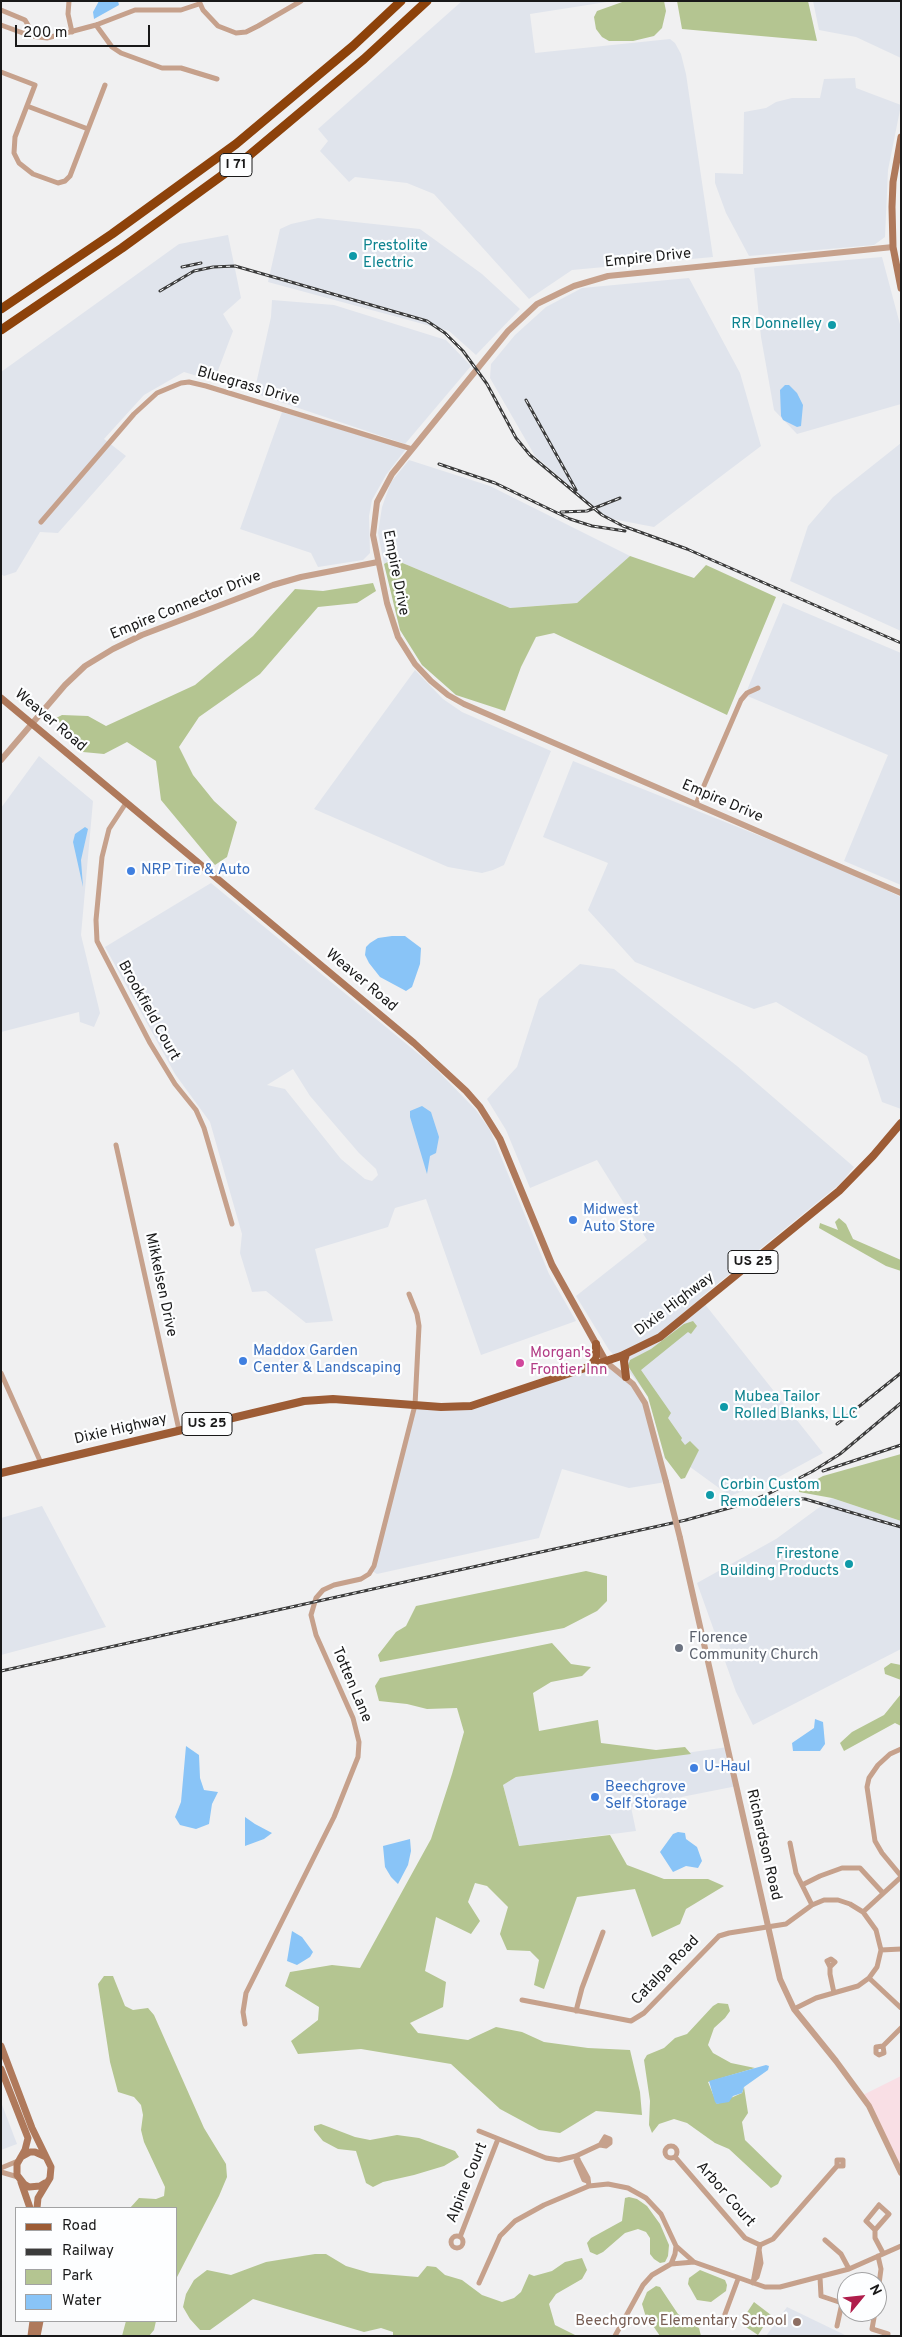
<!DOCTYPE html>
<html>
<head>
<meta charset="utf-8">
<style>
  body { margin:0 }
  #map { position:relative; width:902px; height:2337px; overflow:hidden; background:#f0f0f1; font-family:Overpass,sans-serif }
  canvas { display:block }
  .frame { position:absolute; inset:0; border:2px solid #191919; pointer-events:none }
  .legend { position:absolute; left:15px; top:2207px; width:162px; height:115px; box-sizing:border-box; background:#fdfeff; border:1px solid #a2a2a3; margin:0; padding:6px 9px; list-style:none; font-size:15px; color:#191919 }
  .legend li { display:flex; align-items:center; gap:10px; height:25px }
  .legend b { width:25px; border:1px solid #a2a2a3 }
  .north { position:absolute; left:837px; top:2272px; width:50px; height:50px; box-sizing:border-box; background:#fdfeff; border:1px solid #a2a2a3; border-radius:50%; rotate:62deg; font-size:14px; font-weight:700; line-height:20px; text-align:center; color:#191919 }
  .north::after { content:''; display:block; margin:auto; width:18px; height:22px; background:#af1d4b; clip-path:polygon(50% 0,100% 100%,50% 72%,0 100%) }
  .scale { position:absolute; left:15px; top:25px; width:135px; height:22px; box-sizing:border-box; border:2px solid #191919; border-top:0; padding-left:6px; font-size:15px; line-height:18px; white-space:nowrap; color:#191919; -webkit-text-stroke:4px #fdfeff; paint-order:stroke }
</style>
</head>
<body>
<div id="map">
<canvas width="902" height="2337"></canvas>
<div class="frame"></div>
<ul class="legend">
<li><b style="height:6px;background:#9d5c35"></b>Road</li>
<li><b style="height:6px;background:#3b3b3b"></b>Railway</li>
<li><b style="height:14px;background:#b4c591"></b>Park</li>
<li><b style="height:14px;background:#89c4f7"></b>Water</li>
</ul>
<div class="north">N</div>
<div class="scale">200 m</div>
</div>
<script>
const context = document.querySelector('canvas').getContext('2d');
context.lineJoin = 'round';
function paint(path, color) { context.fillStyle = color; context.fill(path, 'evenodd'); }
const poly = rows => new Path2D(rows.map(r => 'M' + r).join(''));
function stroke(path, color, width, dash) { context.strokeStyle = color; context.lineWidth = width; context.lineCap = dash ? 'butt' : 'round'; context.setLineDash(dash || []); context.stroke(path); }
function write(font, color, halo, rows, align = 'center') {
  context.font = font + ' Overpass,sans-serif'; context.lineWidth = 4.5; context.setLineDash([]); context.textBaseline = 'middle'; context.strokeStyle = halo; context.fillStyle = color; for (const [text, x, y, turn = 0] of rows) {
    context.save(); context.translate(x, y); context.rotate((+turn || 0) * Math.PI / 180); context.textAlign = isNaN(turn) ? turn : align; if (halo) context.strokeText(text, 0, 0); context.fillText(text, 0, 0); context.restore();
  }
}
const commercial = poly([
  [901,2076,901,2170,861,2096]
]);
const built = poly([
  [462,1,613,1,530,14,535,53,670,39,675,43,681,54,686,74,713,257,572,270,529,299,434,194,407,183,355,177,349,182,320,151,328,141,318,129],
  [813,1,901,1,901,58,856,37,819,30],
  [855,78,856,88,901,105,888,170,885,237,874,245,749,256,726,213,715,183,715,173,743,174,744,112,766,108,776,102,792,98,820,98,824,79],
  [318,218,420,229,482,274,520,309,476,355,449,331,268,282,280,229,291,224],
  [228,235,241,298,223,314,233,331,214,381,184,372,144,395,104,439,126,456,58,533,40,532,16,572,4,576,1,574,1,372,179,244],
  [882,257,901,328,901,404,797,434,774,410,761,337,754,268],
  [689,278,740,373,761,446,654,527,607,518,535,456,490,378,491,364,515,335,546,307,582,288],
  [272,300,334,305,446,340,471,366,405,444,254,393,271,317],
  [282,412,406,449,386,475,372,500,369,516,370,553,363,560,318,567,311,553,240,529],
  [901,443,901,631,790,581,808,526,833,497],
  [409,460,490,486,630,556,577,603,510,608,393,559,384,564,378,533,382,507,391,482],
  [783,603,901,653,901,885,844,861,888,755,745,695],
  [415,670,443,699,462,712,551,751,504,865,493,870,482,873,448,867,314,809],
  [39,756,93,801,81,935,100,1013,94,1027,80,1022,79,1012,1,1032,1,808],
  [573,761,830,864,901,897,901,1109,882,1102,867,1056,776,1002,754,1009,635,962,588,910,608,863,543,837],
  [211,883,432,1065,476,1110,490,1130,549,1274,576,1321,481,1355,426,1199,395,1208,388,1227,315,1249,333,1321,306,1323,266,1291,252,1292,240,1253,242,1234,210,1122,175,1074,105,947],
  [293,1069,310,1096,359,1153,376,1169,378,1175,372,1181,365,1179,341,1159,285,1089,267,1085],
  [580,964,614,969,737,1066,854,1167,841,1183,700,1298,823,1453,777,1478,730,1496,664,1448,648,1396,624,1365,609,1350,576,1296,647,1240,597,1160,530,1188,506,1130,487,1099,517,1067,539,999],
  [606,1362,639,1392,666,1482,629,1488,562,1469,539,1538,377,1574,372,1571,415,1405,455,1408],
  [832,1498,901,1521,901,1649,753,1725,736,1692,697,1583,776,1539],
  [42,1506,106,1627,1,1655,1,1518],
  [728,1747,737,1786,631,1807,636,1831,519,1846,503,1785,516,1777],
  [1,2102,17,2144,1,2150],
  [787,2307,847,2336,766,2336]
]);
const green = poly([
  [625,1,664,1,666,11,662,28,654,36,633,41,609,41,602,37,596,29,594,17,597,11],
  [677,1,808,1,817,41,682,29],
  [630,556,694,578,706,565,776,597,727,715,554,633,536,637,521,667,505,711,456,695,422,665,400,630,384,564,393,559,510,608,577,603],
  [373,583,376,591,357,603,318,607,260,674,199,717,179,747,193,775,214,801,237,822,227,857,215,865,161,800,156,761,127,742,104,754,83,752,56,718,62,715,88,716,106,726,195,685,253,636,295,589,323,591],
  [839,1218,846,1224,853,1239,901,1260,901,1271,886,1266,819,1228,820,1223,838,1230,835,1222],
  [693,1321,697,1326,691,1334,688,1332,641,1370,671,1413,668,1418,682,1438,681,1440,685,1445,690,1441,699,1450,685,1478,681,1479,665,1458,648,1397,628,1366,630,1360,651,1349,684,1324],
  [901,1454,901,1521,832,1498,799,1492,799,1489,823,1476],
  [586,1571,607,1576,607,1601,597,1611,564,1628,380,1662,378,1655,396,1632,406,1626,416,1606],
  [552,1643,571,1664,591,1667,582,1676,551,1682,533,1693,539,1731,598,1720,601,1743,656,1750,685,1747,691,1754,516,1777,503,1785,519,1846,610,1835,627,1865,664,1879,708,1879,724,1886,686,1909,680,1924,652,1937,635,1889,577,1897,544,1989,534,1985,539,1960,530,1951,507,1950,500,1934,508,1907,487,1886,475,1883,468,1902,480,1921,471,1934,436,1917,425,1971,446,1982,443,2007,410,2023,418,2033,468,2040,496,2027,522,2032,544,2042,588,2048,630,2050,640,2092,642,2115,596,2111,560,2133,539,2130,500,2109,451,2064,361,2049,298,2054,291,2041,318,2020,319,2007,285,1986,290,1972,332,1965,360,1968,431,1839,452,1774,464,1732,457,1708,427,1709,407,1704,379,1701,375,1686,380,1678],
  [891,1663,901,1665,901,1680,885,1674,884,1668],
  [901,1694,901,1726,895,1723,844,1751,840,1743,852,1732,884,1715],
  [104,1976,113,1976,125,2006,133,2010,148,2008,154,2015,204,2128,226,2164,227,2177,219,2196,176,2279,176,2208,130,2208,139,2198,156,2199,164,2196,165,2187,144,2142,141,2130,143,2115,141,2105,134,2097,118,2092,110,2062,98,1984],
  [718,2003,728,2004,730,2011,725,2018,714,2028,708,2045,713,2053,731,2063,755,2068,708,2082,717,2104,742,2093,744,2087,748,2113,742,2122,745,2140,782,2176,778,2184,771,2188,729,2149,715,2143,687,2123,674,2119,659,2124,652,2133,649,2125,650,2101,644,2060,647,2055,664,2048,675,2038,687,2034,713,2006],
  [321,2124,355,2137,370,2140,397,2135,419,2138,455,2151,459,2157,444,2166,414,2175,383,2182,373,2187,366,2183,356,2151,338,2149,323,2141,314,2130,314,2126],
  [629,2197,637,2199,647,2206,660,2224,669,2245,668,2256,665,2262,660,2263,654,2259,650,2254,650,2238,646,2232,638,2229,625,2233,603,2252,597,2255,590,2252,587,2243,591,2238,622,2221,625,2198],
  [315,2254,326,2254,346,2266,370,2273,418,2277,427,2266,436,2267,445,2275,462,2280,482,2295,502,2302,514,2298,521,2292,529,2274,534,2276,552,2271,565,2262,582,2258,587,2270,582,2279,556,2294,549,2304,555,2325,577,2336,393,2336,393,2332,381,2328,364,2332,253,2299,210,2330,200,2330,190,2319,183,2307,186,2294,194,2280,207,2270,231,2275,266,2262],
  [700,2270,725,2280,727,2285,726,2291,711,2302,697,2300,688,2284,689,2278],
  [656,2286,660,2287,678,2314,699,2328,701,2336,660,2336,645,2314,642,2304,647,2292],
  [754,2302,771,2315,758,2335,740,2323],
  [126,2321,156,2321,154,2330,149,2336,122,2336]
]);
const water = poly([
  [99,1,118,1,119,5,94,19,93,12],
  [785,385,789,385,797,393,803,405,801,426,797,427,783,420,781,416,780,390],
  [85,827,88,829,81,860,83,887,73,842,75,834],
  [392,936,405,936,421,948,420,964,412,987,406,991,380,977,369,963,365,955,366,947,370,943,378,938],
  [422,1106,431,1112,439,1137,436,1153,430,1156,427,1174,410,1117,410,1111],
  [815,1719,823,1722,825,1744,820,1751,793,1751,792,1743,814,1728],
  [186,1746,199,1755,200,1778,204,1790,218,1792,212,1804,209,1824,196,1829,180,1825,175,1817,181,1802],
  [245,1817,255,1824,272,1833,264,1839,245,1846],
  [678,1832,685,1833,686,1839,697,1847,702,1861,698,1868,686,1866,673,1872,660,1852,673,1834],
  [410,1839,411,1851,408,1865,398,1884,391,1877,385,1867,383,1846],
  [292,1931,302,1937,313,1952,310,1957,297,1965,287,1961],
  [766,2065,769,2066,768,2070,744,2087,742,2093,733,2096,729,2102,717,2104,715,2102,709,2081]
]);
const minor = poly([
  [69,1,68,14,72,32],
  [199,1,203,10,218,26,236,33,246,32,258,26,301,1],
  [1,10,25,20,28,25,26,34],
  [1,25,31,36,47,38,96,25,135,10,181,10,199,4],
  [96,25,112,47,121,53,162,68,181,68,217,79],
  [1,72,35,85,15,137,14,153,19,163,33,174,58,183,65,181,70,176,105,85],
  [27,106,88,129],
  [41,522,134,414,157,393,181,383,189,382,206,386,412,449],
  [126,803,109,829,102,857,96,920,97,941,150,1043,175,1084,196,1110,204,1128,232,1224],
  [696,804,741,700,747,693,758,688],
  [116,1145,179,1430],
  [1,1373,41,1463],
  [901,1749,890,1754,878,1765,869,1778,867,1787,875,1841,882,1853,901,1876],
  [790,1843,796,1873,812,1905],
  [802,1885,820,1876,842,1868,860,1868,883,1893],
  [863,1912,901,1877],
  [881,1950,901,1949],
  [830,1967,827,1961,831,1959,835,1962,830,1967,830,1974,834,1993],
  [869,1978,901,2008],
  [522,2000,631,2021,644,2013,719,1936,729,1933,786,1924,812,1905,824,1900,838,1900,850,1904,863,1912,876,1930,881,1950,877,1967,869,1978,858,1986,816,1998,794,2009],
  [576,2011,582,1988,603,1932],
  [245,2024,243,2012,246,1993,334,1817,358,1757,359,1742,353,1718,316,1635,311,1615,316,1598,323,1590,334,1585,361,1579,369,1574,374,1566,415,1405,419,1326,417,1314,409,1294],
  [883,2046,884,2053,879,2055,876,2053,876,2047,883,2046,901,2028],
  [479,2131,546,2158,559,2160,576,2156,606,2142],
  [605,2137,610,2139,610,2143,606,2146,600,2145,605,2137],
  '665 2152a6 6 0 1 1 12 0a6 6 0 1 1-12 0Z',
  [576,2156,588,2178,589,2186],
  [675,2157,745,2238,760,2245,773,2239,837,2166,837,2160,843,2160,843,2166,837,2166],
  [578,2159,576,2161,584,2180,587,2181],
  [1,2168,18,2161],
  [1,2172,18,2177],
  [879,2205,889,2214,875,2230,866,2221,879,2205],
  [875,2230,875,2238,883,2253],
  '451 2242a6 6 0 1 1 12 0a6 6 0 1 1-12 0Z',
  [460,2237,498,2139],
  [825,2240,841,2254,849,2269],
  [671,2264,675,2254,676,2246],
  [820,2277,821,2296,842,2303,837,2326],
  [754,2280,757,2277,761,2263,759,2249],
  [479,2283,500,2236,515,2221,544,2205,589,2186,608,2184,628,2188,646,2198,661,2214,676,2246,694,2262],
  [753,2283,760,2245],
  [877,2299,881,2269,878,2256],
  [875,2312,872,2329,888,2334],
  [725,2314,738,2279],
  [615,2336,643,2285,652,2275,671,2264,694,2262,765,2287,780,2287,849,2269,901,2246]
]);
const tertiary = poly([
  [893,247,608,276,574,286,537,304,508,331,392,474,377,502,373,535,387,603,398,637,415,664,431,681,448,695,464,704,901,893],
  [1,760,65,685,85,666,113,649,142,635,273,585,301,577,378,562],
  [606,1362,633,1384,645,1403,666,1482],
  [680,1538,780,1979,794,2009,836,2061,869,2106,901,2173]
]);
const secondary = poly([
  [901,137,893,182,892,207,893,247,901,288],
  [1,698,414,1043,466,1091,480,1107,500,1139,552,1265,606,1362],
  [1,2046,32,2128,51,2167,50,2178,38,2198,37,2208],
  [1,2069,28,2138,25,2150,17,2164,17,2175,24,2184,29,2187,40,2186,45,2183],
  [21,2157,30,2152,35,2152,46,2157],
  [21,2182,30,2208],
  [31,2336,33,2321],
  [37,2336,40,2321]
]);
const primary = poly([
  [591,1367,596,1356,596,1344],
  [626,1377,624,1361,626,1354],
  [1,1473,304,1401,333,1399,441,1407,471,1406,621,1356,660,1337,839,1191,873,1156,901,1123]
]);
const motorway = poly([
  [1,309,112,234,236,144,353,46,401,1],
  [1,330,122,248,246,158,364,59,427,1]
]);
const rail = poly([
  [182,267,201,263],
  [160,291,194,271,213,267,235,266,427,321,445,333,463,351,487,384,516,438,530,455,602,515,623,526,687,549,901,643],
  [526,400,576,490],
  [439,464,495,483,570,519,592,526,625,531],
  [561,512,587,511,620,498],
  [837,1424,901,1373],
  [823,1471,901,1445],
  [760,1502,788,1498,805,1499,901,1527],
  [1,1671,686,1520,733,1507,766,1495,813,1471,840,1454,901,1403]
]);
const tertiaryBridge = poly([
  [666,1482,680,1538]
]);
const markers = [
  [353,256,5,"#0f9aa8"],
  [832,325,5,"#0f9aa8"],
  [131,871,5,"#3f7fe0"],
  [573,1220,5,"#3f7fe0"],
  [243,1361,5,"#3f7fe0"],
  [520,1363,5,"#d1479c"],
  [724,1407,5,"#0f9aa8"],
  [710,1495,5,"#0f9aa8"],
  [849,1564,5,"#0f9aa8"],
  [679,1648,5,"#6b7280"],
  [694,1768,5,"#3f7fe0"],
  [595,1797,5,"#3f7fe0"],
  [797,2322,5,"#8d6e63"]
];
const shields = [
  [236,165,32],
  [753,1262,50],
  [207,1424,50]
];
const shieldNames = [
  ["I 71",236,165],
  ["US 25",753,1262],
  ["US 25",207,1424]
];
const cultureNames = [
  ["Prestolite",363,247],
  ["Electric",363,264],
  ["RR Donnelley",822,325,"right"],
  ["Mubea Tailor",734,1398],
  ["Rolled Blanks, LLC",734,1415],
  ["Corbin Custom",720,1486],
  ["Remodelers",720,1503],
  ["Firestone",839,1555,"right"],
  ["Building Products",839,1572,"right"]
];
const streetNames = [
  ["Empire Drive",648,259,-6],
  ["Bluegrass Drive",248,387,16],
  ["Empire Drive",395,573,79],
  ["Empire Connector Drive",186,606,-22],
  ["Weaver Road",50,721,40],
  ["Empire Drive",722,802,23],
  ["Weaver Road",361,981,40],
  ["Brookfield Court",148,1011,61],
  ["Mikkelsen Drive",160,1285,78],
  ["Dixie Highway",675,1305,-37],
  ["Dixie Highway",121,1430,-13],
  ["Totten Lane",351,1685,67],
  ["Richardson Road",763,1845,77],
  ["Catalpa Road",666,1971,-46],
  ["Alpine Court",468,2183,-68],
  ["Arbor Court",725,2195,49]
];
const shopNames = [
  ["NRP Tire & Auto",141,871],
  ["Midwest",583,1211],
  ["Auto Store",583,1228],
  ["Maddox Garden",253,1352],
  ["Center & Landscaping",253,1369],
  ["U-Haul",704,1768],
  ["Beechgrove",605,1788],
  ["Self Storage",605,1805]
];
const hotelNames = [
  ["Morgan's",530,1354],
  ["Frontier Inn",530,1371]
];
const worshipNames = [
  ["Florence",689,1639],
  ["Community Church",689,1656]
];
const educationNames = [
  ["Beechgrove Elementary School",787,2322]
];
paint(commercial, '#f9dfe5');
paint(built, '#e0e4ec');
paint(green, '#b4c591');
paint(water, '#89c4f7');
stroke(minor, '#c6a18c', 5);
stroke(tertiary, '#c6a18c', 6);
stroke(secondary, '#af795b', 7);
stroke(primary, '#9d5c35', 8);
stroke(motorway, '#8d420a', 9);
stroke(rail, '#3b3b3b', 3);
stroke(rail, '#fdfeff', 1, [4]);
stroke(tertiaryBridge, '#c6a18c', 6);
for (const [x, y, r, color] of markers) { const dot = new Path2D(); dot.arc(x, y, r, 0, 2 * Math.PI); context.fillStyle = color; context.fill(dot); stroke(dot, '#fdfeff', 2); }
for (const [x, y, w] of shields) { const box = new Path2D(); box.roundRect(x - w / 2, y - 11.5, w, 23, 4); context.fillStyle = '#fdfeff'; context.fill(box); stroke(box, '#191919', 1); }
write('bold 14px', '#191919', null, shieldNames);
write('15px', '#0d838f', '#fdfeff', cultureNames, 'left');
write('15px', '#191919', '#fdfeff', streetNames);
write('15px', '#366cbe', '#fdfeff', shopNames, 'left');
write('15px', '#b23c85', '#fdfeff', hotelNames, 'left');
write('15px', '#5b616d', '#fdfeff', worshipNames, 'left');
write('15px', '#785e54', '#fdfeff', educationNames, 'right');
</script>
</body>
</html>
